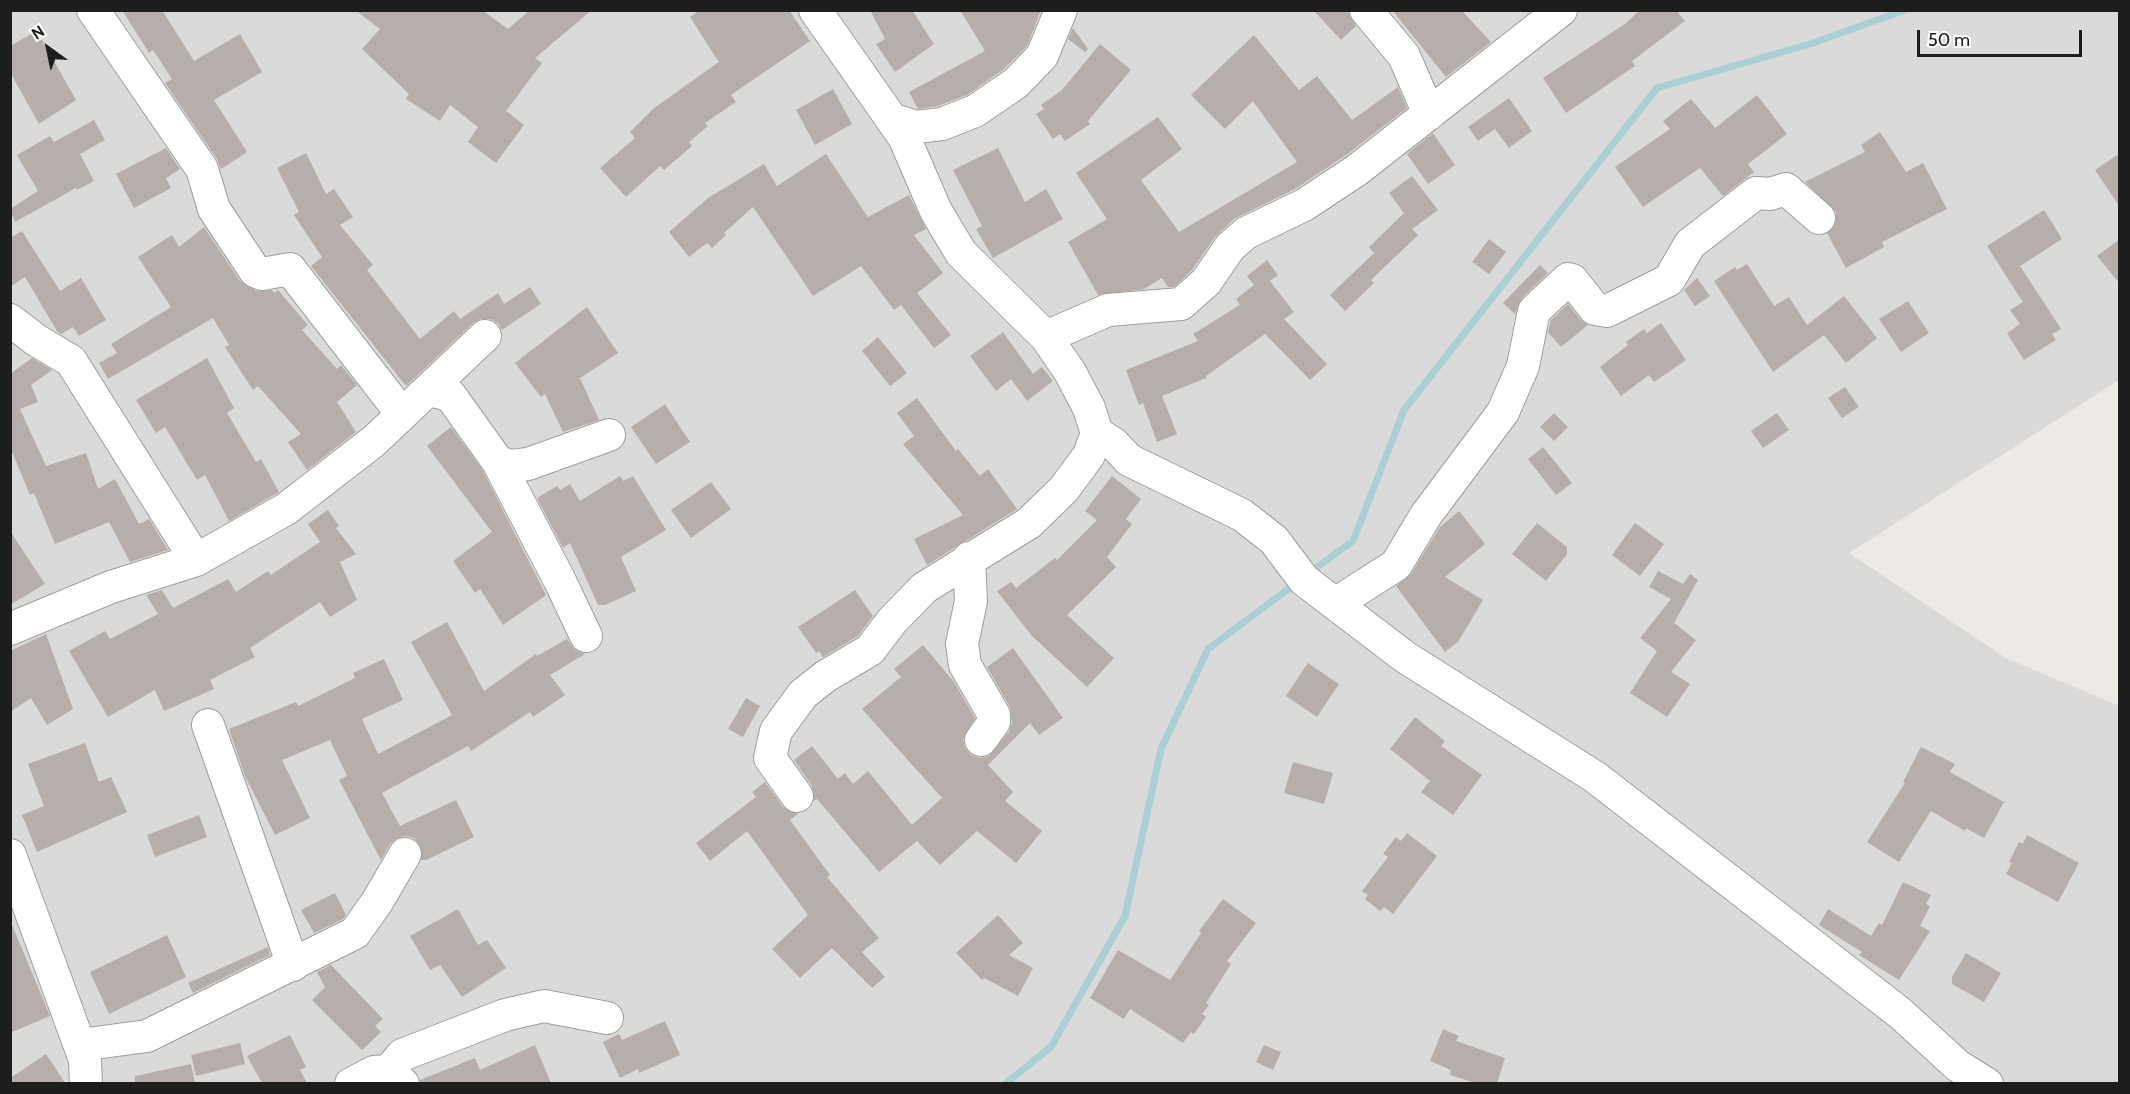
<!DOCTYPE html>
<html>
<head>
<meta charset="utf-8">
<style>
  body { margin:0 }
  #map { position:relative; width:2130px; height:1094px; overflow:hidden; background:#ede9e4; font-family:Cabin,sans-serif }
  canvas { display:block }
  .frame { position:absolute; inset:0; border:12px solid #1d1d1d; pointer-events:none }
  .north { position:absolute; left:18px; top:18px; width:60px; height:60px; -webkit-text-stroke:4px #fff; paint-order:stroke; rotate:327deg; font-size:16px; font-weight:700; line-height:24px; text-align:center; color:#1d1d1d }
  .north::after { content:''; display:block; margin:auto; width:21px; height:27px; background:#1d1d1d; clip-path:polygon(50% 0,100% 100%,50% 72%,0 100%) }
  .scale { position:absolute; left:1917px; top:30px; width:165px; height:27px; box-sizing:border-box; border:3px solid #1d1d1d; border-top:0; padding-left:8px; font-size:18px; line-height:21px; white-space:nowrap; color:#1d1d1d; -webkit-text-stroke:4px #fff; paint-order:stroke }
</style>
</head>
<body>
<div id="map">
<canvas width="2130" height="1094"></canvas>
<div class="frame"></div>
<div class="north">N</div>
<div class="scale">50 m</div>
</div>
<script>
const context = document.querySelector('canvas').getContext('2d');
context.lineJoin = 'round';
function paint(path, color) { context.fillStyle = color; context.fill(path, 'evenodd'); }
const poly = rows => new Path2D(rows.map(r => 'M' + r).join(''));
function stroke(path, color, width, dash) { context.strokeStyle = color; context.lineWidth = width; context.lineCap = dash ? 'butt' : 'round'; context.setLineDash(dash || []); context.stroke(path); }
const residential = poly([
  [10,11,2119,11,2119,380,1849,553,2006,658,2119,706,2119,1083,11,1083]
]);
const stream = poly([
  [1309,573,1353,541,1404,410,1657,88,1810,44,1905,10],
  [1005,1084,1051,1047,1125,916,1161,749,1208,649,1295,584]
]);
const building = poly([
  [122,10,162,10,194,61,240,34,262,72,214,100,247,152,221,169,217,159,165,83,172,79,153,50,149,53],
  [355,10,482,10,508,29,530,10,592,10,535,58,542,63,506,111,524,125,496,163,468,142,478,127,450,105,440,121,406,99,409,94,362,49,380,29],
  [700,10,789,10,810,41,731,95,736,102,705,123,708,126,689,142,692,146,664,170,660,166,626,197,600,168,635,138,630,132,654,108,719,62,690,17],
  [870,10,912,10,934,44,895,72,876,44,885,39],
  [960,10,1041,10,1027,46,1004,69,967,95,938,106,918,109,909,92,985,51],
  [1313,10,1348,10,1356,26,1341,40],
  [1392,10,1461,10,1491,42,1446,77],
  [1640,10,1676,10,1685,21,1632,61,1635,66,1566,113,1543,78,1625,24],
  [1073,28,1088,49,1085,52,1068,39],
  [37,31,76,100,39,124,10,72,10,46],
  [1254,35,1299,90,1317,76,1352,120,1398,87,1407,108,1346,155,1295,189,1234,219,1215,237,1192,270,1174,287,1168,287,1162,278,1144,289,1098,295,1068,242,1107,219,1076,173,1158,117,1182,149,1141,180,1179,232,1297,162,1253,101,1225,129,1191,95],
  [1100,44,1131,70,1088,121,1090,124,1065,141,1060,134,1053,139,1036,114,1044,109,1041,105,1062,90],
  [833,89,852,124,815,145,796,110],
  [1757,95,1787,134,1748,164,1754,172,1723,196,1700,168,1643,207,1615,167,1670,129,1663,121,1691,99,1715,128],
  [1509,98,1532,131,1509,148,1495,129,1478,141,1468,127],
  [94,120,105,140,80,154,94,181,77,190,76,188,15,222,10,209,38,191,17,155,50,136,54,142],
  [1880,132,1906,172,1923,163,1947,209,1882,242,1884,247,1846,268,1827,233,1836,222,1836,212,1805,182,1865,152,1861,145],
  [1433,133,1455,165,1428,184,1407,154],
  [166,148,180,169,166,178,171,188,134,208,116,174],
  [998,148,1025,202,1046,189,1063,219,993,258,976,229,982,226,953,170],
  [306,153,326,194,334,189,353,217,340,225,373,265,367,270,420,339,454,311,460,319,498,293,504,304,530,287,541,304,502,330,498,323,490,319,480,319,473,323,406,386,311,266,322,257,294,215,299,212,277,168],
  [2120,153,2120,207,2095,170],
  [826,154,868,217,909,195,926,229,914,235,943,273,917,293,951,335,934,348,901,305,894,310,861,266,813,296,753,207,724,233,726,235,712,248,707,243,689,257,669,232,708,198,764,164,777,186],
  [1412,176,1438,210,1412,229,1418,235,1371,280,1374,283,1345,311,1330,295,1374,253,1369,247,1404,213,1389,193],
  [2044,210,2062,239,2020,266,2061,329,2052,334,2056,340,2024,360,2007,333,2020,324,2010,310,2023,302,1987,246],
  [204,227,240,281,256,291,272,290,274,293,278,290,308,325,302,330,337,369,341,365,357,385,337,402,356,432,307,470,288,442,301,434,258,386,253,390,225,347,229,345,213,318,108,379,99,363,117,353,111,344,171,307,138,257,172,235,179,247],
  [22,231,60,291,81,278,106,320,79,336,73,327,61,334,57,331,25,277,10,287,10,238],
  [1489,239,1506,252,1489,274,1472,262],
  [2120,239,2120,284,2097,256],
  [1267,260,1278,275,1270,281,1294,312,1284,319,1327,364,1310,380,1265,334,1206,376,1206,378,1162,396,1177,434,1157,442,1143,403,1139,405,1126,370,1198,341,1193,334,1240,305,1236,299,1254,285,1247,276],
  [1747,264,1774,306,1789,297,1807,325,1844,296,1877,338,1846,363,1824,335,1773,372,1714,281,1735,267,1737,270],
  [1540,265,1548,273,1522,298,1515,314,1503,303],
  [1697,278,1710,296,1695,306,1684,290],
  [1908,301,1929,333,1901,352,1879,319],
  [1568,304,1581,320,1588,325,1561,347,1548,332,1551,320],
  [587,307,618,353,580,378,599,420,563,432,545,394,541,397,515,363],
  [1661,323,1686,360,1654,382,1649,375,1621,396,1600,367,1628,345,1626,342,1644,329,1647,333],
  [1003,332,1033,374,1042,367,1053,381,1027,401,1011,379,996,391,970,356],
  [878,337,907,373,890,386,862,351],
  [32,358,52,370,31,385,38,402,20,409,46,466,86,453,98,489,115,479,139,524,149,519,168,550,130,562,109,522,55,544,34,493,30,495,10,447,10,374],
  [207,358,234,408,227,413,256,462,261,459,279,492,229,521,205,475,197,480,165,427,156,433,136,400],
  [1845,387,1859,407,1842,418,1828,398],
  [917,398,956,451,958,449,980,476,988,469,1017,509,927,565,914,539,963,515,903,444,914,436,897,413],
  [665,404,690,442,656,464,631,427],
  [1554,413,1568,427,1554,441,1540,427],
  [1777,413,1789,430,1763,448,1751,431],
  [451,427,483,471,546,595,503,625,480,589,475,593,453,561,492,532,427,446],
  [1543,447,1572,483,1556,495,1528,459],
  [620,476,623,481,633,476,666,530,621,557,636,591,605,605,598,605,570,543,563,548,537,498,557,486,560,490,570,484,580,501],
  [1112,476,1141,499,1126,519,1132,524,1107,557,1116,567,1067,615,1114,658,1087,687,1031,635,997,591,1011,582,1016,588,1055,558,1057,560,1097,520,1085,511],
  [711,482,731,509,691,538,671,510],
  [328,510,339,526,336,528,356,554,340,562,357,600,330,617,320,602,250,648,255,657,210,680,214,689,164,711,155,690,108,717,69,651,105,631,110,639,158,614,146,595,162,590,173,608,228,579,236,592,268,571,271,575,320,542,308,524],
  [1459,511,1485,544,1445,577,1483,600,1458,642,1445,652,1396,586,1411,574,1440,527],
  [1537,523,1567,547,1567,554,1546,581,1512,554],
  [1635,523,1664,544,1640,576,1612,555],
  [10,531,45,584,10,605],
  [1658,571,1683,584,1690,574,1698,580,1674,623,1696,640,1671,672,1690,684,1667,717,1630,693,1657,651,1640,638,1671,599,1649,587],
  [855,590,873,616,858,636,823,657,819,651,816,653,798,627],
  [447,622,484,691,536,654,537,656,567,639,575,650,585,654,550,675,565,695,533,717,530,712,471,751,468,746,382,793,400,826,456,800,474,837,426,860,421,860,420,845,414,838,405,836,396,839,390,844,381,860,339,780,347,776,330,740,282,760,310,818,275,835,245,776,229,729,296,702,298,706,355,678,353,673,384,659,403,700,362,719,378,754,452,715,411,642],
  [46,634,73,709,47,725,31,698,10,712,10,651],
  [923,645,954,682,975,718,963,739,965,748,971,755,980,758,989,756,1009,732,1012,722,1010,707,987,667,1013,648,1063,718,1039,735,1030,723,988,765,1013,792,1005,801,1042,831,1016,863,977,831,940,865,917,841,879,872,817,799,814,801,812,786,794,760,812,746,838,779,845,773,853,784,868,771,912,825,942,798,862,709,901,677,894,669],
  [1308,663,1339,684,1317,717,1286,696],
  [746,698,760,706,743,737,728,729],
  [1415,717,1445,741,1441,746,1482,775,1453,815,1421,792,1430,781,1390,749],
  [85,743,99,782,111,777,127,812,37,852,22,815,44,806,28,764],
  [1921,747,1955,764,1950,772,2004,802,1984,838,1966,828,1965,831,1931,811,1899,862,1867,842,1905,783,1903,782],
  [1293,762,1333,773,1324,804,1284,793],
  [765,782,783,807,798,814,790,820,830,875,827,877,879,938,862,952,885,977,872,988,832,948,800,978,772,949,808,915,747,831,710,861,696,843,756,797,752,792],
  [199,815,207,837,155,857,147,835],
  [1407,833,1437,856,1393,914,1384,907,1380,911,1365,899,1368,895,1362,891,1388,857,1383,854,1396,837,1401,841],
  [2027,835,2079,863,2058,902,2006,874,2012,863,2009,862,2019,842,2023,844],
  [1903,882,1931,895,1926,904,1930,906,1920,926,1930,931,1899,980,1859,955,1862,952,1819,925,1828,909,1871,936,1879,923,1882,925],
  [335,893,346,915,343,919,314,933,301,910],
  [1223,899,1256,923,1227,961,1231,964,1206,1003,1209,1005,1202,1014,1206,1017,1194,1034,1191,1032,1183,1043,1130,1009,1124,1019,1090,998,1118,950,1170,980,1201,933,1199,931],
  [458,909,478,945,487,940,506,968,462,997,440,965,430,970,410,936],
  [998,915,1023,943,1009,955,1033,968,1018,996,984,978,982,980,956,953],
  [10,920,50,1016,10,1033],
  [167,935,186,977,109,1014,90,972],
  [268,947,270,955,193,993,188,983],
  [1966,953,2001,973,1984,1002,1952,984,1952,977],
  [331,965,383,1019,375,1026,381,1032,362,1050,312,1000,325,987,317,972],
  [665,1021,680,1055,639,1073,638,1069,620,1078,603,1042,619,1034,622,1040],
  [1443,1029,1459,1036,1456,1041,1505,1058,1497,1083,1476,1083,1450,1075,1451,1070,1430,1061],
  [290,1035,306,1067,300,1070,307,1083,262,1083,247,1056],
  [240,1043,245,1064,196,1076,191,1055],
  [535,1045,551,1083,420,1083,420,1080,475,1058,480,1070],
  [1264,1045,1281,1052,1273,1070,1256,1062],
  [46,1054,65,1083,10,1083,10,1078],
  [191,1064,195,1083,135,1083,135,1076]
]);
const minor = poly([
  [93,10,202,169,214,209,255,271,262,274,290,269,402,414],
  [1366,10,1404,56,1429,114],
  [891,119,916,127,942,124,975,111,1016,83,1042,56,1061,10],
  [10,320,36,340,71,361,196,560],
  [1046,337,1108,310,1181,304,1206,282,1230,247,1246,233,1304,205,1357,170,1561,10],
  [428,390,450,395,498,462,560,581,586,636],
  [1097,433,1114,444,1129,460,1242,515,1274,540,1304,580,1405,657,1595,777,1900,1013,1958,1066,1987,1084],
  [498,462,511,466,528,464,609,435],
  [969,558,971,601,962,644,965,665,994,715,994,722,981,740],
  [1335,604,1396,565,1426,515,1503,412,1523,366,1534,311,1568,279,1572,280,1595,309,1607,311,1669,280,1690,244,1756,193,1770,194,1786,189,1819,218],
  [10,629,111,587,196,560,286,509,374,441,485,336],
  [208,725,293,965],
  [797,796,770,758,776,731,803,694,826,676,870,650,892,621,924,588,1029,523,1064,489,1089,455,1097,433,1089,408,1070,372,1046,337,961,253,936,211,904,137,815,10],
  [10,855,85,1060,86,1084],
  [80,1045,147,1036,355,933,377,902,405,854],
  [389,1071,402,1055,505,1015,544,1006,607,1018],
  [351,1084,374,1072,389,1071,403,1084]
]);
paint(residential, '#dbdada');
stroke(stream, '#aacfd5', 7);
paint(building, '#b6aeaa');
stroke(minor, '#9e9e9e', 34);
stroke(minor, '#fff', 32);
</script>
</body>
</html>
